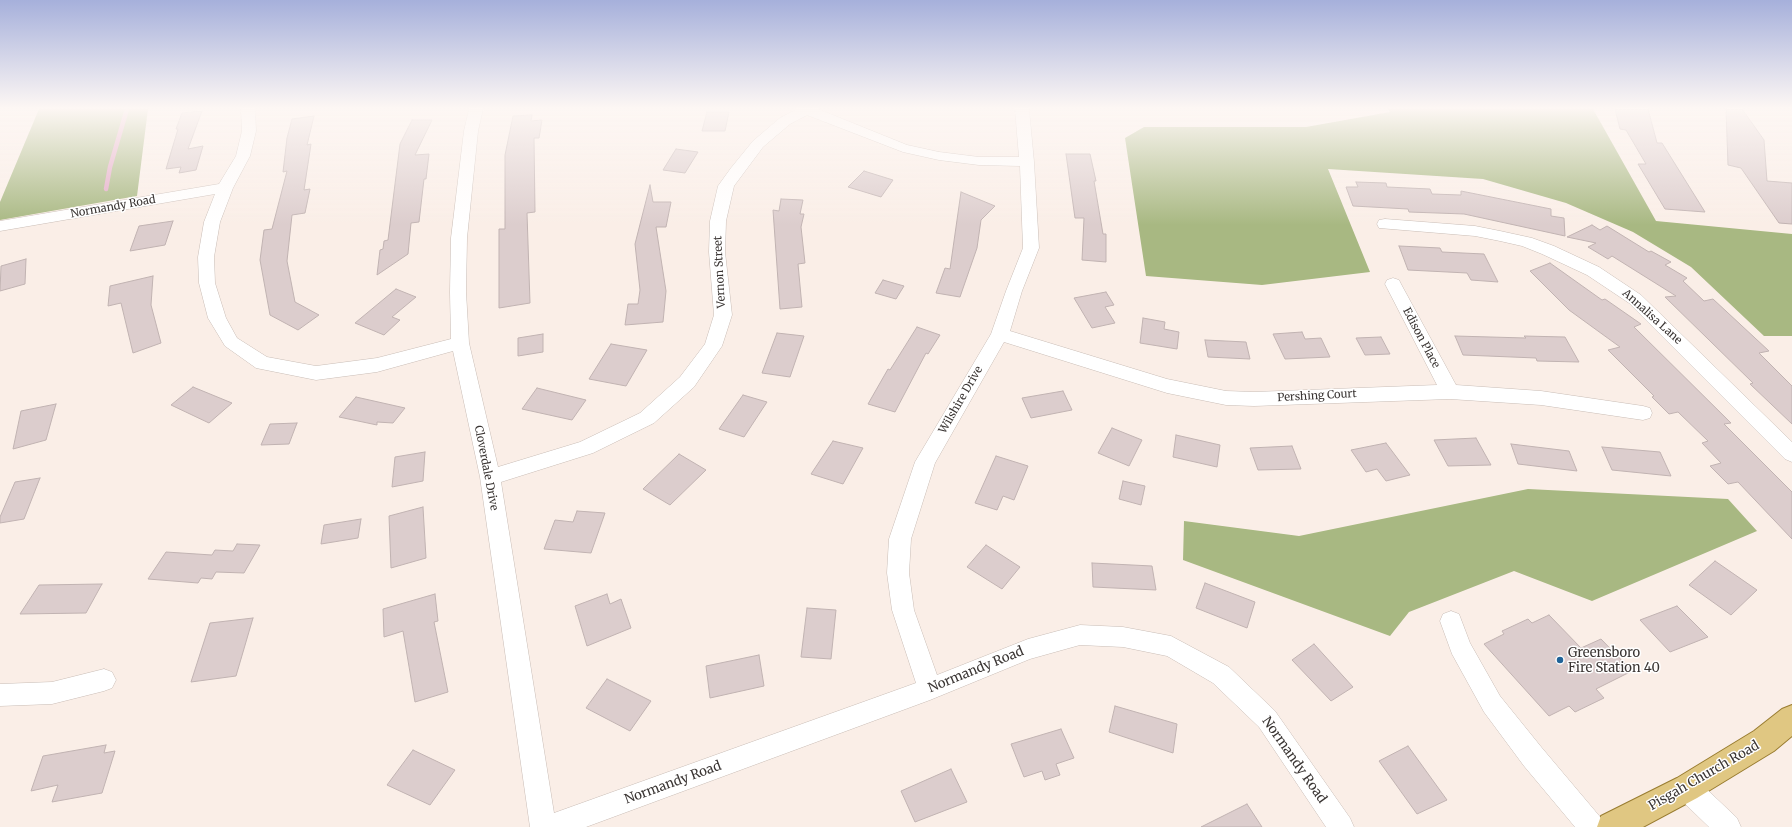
<!DOCTYPE html>
<html>
<head>
<meta charset="utf-8">
<style>
  body { margin:0 }
  canvas { display:block; background:#faeee7 }
</style>
</head>
<body>
<canvas width="1792" height="827"></canvas>
<script>
const context = document.querySelector('canvas').getContext('2d');
context.lineJoin = 'round';
function paint(path, color) { context.fillStyle = color; context.fill(path, 'evenodd'); }
const poly = rows => new Path2D(rows.map(r => 'M' + r).join(''));
function stroke(path, color, width, dash) { context.strokeStyle = color; context.lineWidth = width; context.lineCap = dash ? 'butt' : 'round'; context.setLineDash(dash || []); context.stroke(path); }
function write(font, color, halo, rows, align = 'center') {
  context.font = font + ' Merriweather,serif'; context.lineWidth = 3; context.setLineDash([]); context.textBaseline = 'middle'; context.strokeStyle = halo; context.fillStyle = color; for (const [text, x, y, turn = 0] of rows) {
    context.save(); context.translate(x, y); context.rotate((+turn || 0) * Math.PI / 180); context.textAlign = isNaN(turn) ? turn : align; if (halo) context.strokeText(text, 0, 0); context.fillText(text, 0, 0); context.restore();
  }
}
const forest = poly([
  [39,109,148,109,137,196,0,220,0,202],
  [1388,109,1593,109,1656,221,1792,234,1792,336,1764,336,1691,267,1633,232,1566,203,1483,179,1328,169,1370,272,1262,285,1146,276,1125,138,1144,127,1306,127,1390,112],
  [1528,489,1728,499,1757,531,1592,601,1514,571,1409,612,1390,636,1183,560,1184,521,1299,536]
]);
const stream = poly([
  [106,189,110,167,127,109]
]);
const building = poly([
  [1615,109,1648,109,1657,143,1662,143,1705,212,1665,209,1638,164,1646,164,1626,130,1620,129,1615,109],
  [1726,109,1742,109,1764,140,1767,181,1792,183,1792,224,1779,223,1741,168,1728,165,1726,109],
  [202,111,188,149,203,146,196,170,179,173,181,167,166,169,178,129,176,129,182,113,202,111],
  [707,112,729,112,725,131,702,131,707,112],
  [532,115,531,121,542,120,539,138,534,138,535,212,527,213,530,303,499,308,499,229,505,229,505,155,513,116,532,115],
  [314,116,307,145,311,144,304,190,310,189,305,213,292,215,287,261,295,302,319,315,298,330,270,315,260,260,264,230,272,229,287,171,283,172,287,138,292,119,314,116],
  [412,120,432,120,415,155,429,154,426,179,424,179,419,222,411,223,408,254,377,275,380,250,383,249,384,241,388,240,400,144,412,120],
  [676,149,698,152,685,173,663,170,676,149],
  [1066,154,1090,154,1096,181,1094,181,1103,234,1106,234,1106,262,1082,260,1084,218,1075,218,1066,154],
  [864,171,893,180,881,197,848,187,864,171],
  [1356,182,1386,183,1387,187,1430,189,1432,194,1461,195,1461,191,1551,209,1551,216,1564,218,1565,236,1464,214,1409,212,1408,209,1353,206,1346,187,1358,187,1356,182],
  [650,185,653,202,671,202,666,227,656,227,666,291,663,322,625,325,628,304,638,304,640,290,635,244,650,185],
  [961,192,995,206,981,220,977,248,960,297,936,293,945,268,950,269,961,192],
  [781,199,803,200,800,214,804,214,801,227,805,263,798,264,802,307,780,309,773,210,779,211,781,199],
  [173,221,165,245,130,251,139,226,173,221],
  [1592,225,1600,230,1607,226,1649,252,1651,251,1671,262,1665,265,1687,278,1683,281,1704,301,1713,299,1769,351,1759,353,1792,386,1792,424,1750,384,1753,383,1665,297,1676,296,1612,256,1608,259,1588,247,1596,243,1567,237,1592,225],
  [1399,246,1440,248,1442,252,1484,254,1498,282,1471,280,1467,273,1408,270,1399,246],
  [26,259,25,284,0,291,1,266,26,259],
  [1550,263,1602,300,1605,299,1641,324,1634,327,1731,423,1724,424,1792,492,1792,539,1738,482,1728,484,1710,466,1721,463,1702,443,1708,441,1678,412,1669,414,1652,397,1654,396,1608,350,1620,347,1569,310,1530,271,1550,263],
  [153,276,151,305,161,343,133,353,121,303,108,306,110,286,153,276],
  [883,280,904,286,896,299,875,293,883,280],
  [396,289,416,297,392,317,400,320,384,335,355,323,396,289],
  [1106,292,1114,305,1105,307,1115,323,1092,328,1074,298,1106,292],
  [1143,318,1165,322,1164,329,1179,332,1177,349,1140,343,1143,318],
  [917,327,940,335,928,354,926,353,895,412,868,404,888,369,890,370,917,327],
  [1302,332,1305,339,1321,338,1330,357,1285,359,1273,334,1302,332],
  [777,333,804,336,790,377,762,373,777,333],
  [543,334,543,352,518,356,518,338,543,334],
  [1455,336,1526,338,1524,336,1565,337,1579,362,1537,361,1536,358,1463,355,1455,336],
  [1381,337,1390,354,1365,355,1356,338,1381,337],
  [1205,340,1246,342,1250,359,1208,357,1205,340],
  [611,344,647,350,626,386,589,379,611,344],
  [193,387,232,403,209,423,171,405,193,387],
  [537,388,586,400,572,420,522,409,537,388],
  [1063,391,1072,410,1031,418,1022,398,1063,391],
  [743,395,767,402,744,437,719,429,743,395],
  [356,397,405,408,393,423,377,422,377,425,339,417,356,397],
  [56,404,46,440,13,449,21,411,56,404],
  [297,423,289,444,261,445,270,424,297,423],
  [1112,428,1142,440,1129,466,1098,453,1112,428],
  [1176,435,1220,445,1217,467,1173,457,1176,435],
  [1476,438,1491,465,1448,466,1434,440,1476,438],
  [833,441,863,448,843,484,811,474,833,441],
  [1386,443,1410,475,1386,481,1377,469,1366,472,1351,450,1386,443],
  [1511,444,1569,451,1577,471,1518,464,1511,444],
  [1292,446,1301,469,1258,470,1250,448,1292,446],
  [1602,447,1660,452,1671,476,1612,470,1602,447],
  [425,452,423,481,392,487,395,457,425,452],
  [679,454,706,470,670,505,643,489,679,454],
  [996,456,1028,466,1014,500,1003,496,997,510,975,503,996,456],
  [40,478,24,519,0,523,0,517,15,482,40,478],
  [1123,481,1145,486,1141,505,1119,499,1123,481],
  [423,507,426,558,391,568,389,516,423,507],
  [577,511,605,513,591,553,544,549,555,520,573,522,577,511],
  [361,519,358,538,321,544,324,525,361,519],
  [237,544,260,545,244,573,216,572,212,579,201,578,198,583,148,579,166,552,212,555,215,550,233,551,237,544],
  [986,545,1020,567,1002,589,967,567,986,545],
  [1715,561,1757,590,1731,615,1689,585,1715,561],
  [1092,563,1152,566,1156,590,1093,587,1092,563],
  [1205,583,1255,602,1247,628,1196,608,1205,583],
  [102,584,86,613,20,614,39,585,102,584],
  [435,594,438,621,434,622,448,692,415,702,403,631,384,637,383,609,435,594],
  [607,594,610,604,621,599,631,628,587,646,575,606,607,594],
  [1677,606,1708,637,1670,652,1640,620,1677,606],
  [807,608,836,610,831,659,801,657,807,608],
  [1549,615,1581,648,1601,639,1632,671,1596,689,1604,698,1575,712,1569,706,1549,716,1484,644,1504,634,1502,631,1528,619,1532,623,1549,615],
  [253,618,236,676,191,682,210,623,253,618],
  [1314,644,1353,687,1331,701,1292,660,1314,644],
  [759,655,764,686,710,698,706,666,759,655],
  [607,679,651,701,630,731,586,708,607,679],
  [1115,706,1177,724,1173,753,1109,732,1115,706],
  [1061,729,1074,758,1056,764,1060,775,1045,780,1042,771,1024,777,1011,744,1061,729],
  [106,745,104,753,115,751,102,793,52,802,58,785,31,791,43,756,106,745],
  [1408,746,1447,800,1417,814,1379,761,1408,746],
  [413,750,455,770,430,805,387,785,413,750],
  [951,769,967,802,915,822,901,791,951,769],
  [1247,804,1262,827,1201,827,1247,804]
]);
const minor = poly([
  [241,109,255,109,256,131,250,156,233,188,220,222,214,257,215,283,226,318,237,338,267,357,316,366,377,358,451,339,450,292,451,238,464,131,469,109,483,109,478,131,467,238,466,292,469,343,498,467,580,442,640,413,680,377,705,344,714,315,709,252,710,221,718,186,731,168,753,141,780,118,797,109,818,109,907,145,939,152,979,157,1019,157,1015,109,1029,109,1034,162,1039,248,1022,291,1010,331,1167,379,1226,391,1254,392,1437,385,1385,284,1387,280,1393,278,1399,280,1401,284,1456,385,1541,391,1643,406,1650,408,1652,413,1650,418,1643,420,1541,405,1450,399,1254,406,1226,405,1167,393,1004,342,935,463,911,539,909,573,914,610,937,675,1028,639,1080,625,1123,627,1171,636,1229,667,1275,711,1350,818,1354,827,1326,827,1259,727,1213,683,1167,656,1123,647,1080,645,1030,659,930,700,586,827,530,827,480,477,453,351,377,372,316,380,256,368,225,346,208,318,199,283,198,257,204,222,215,194,0,231,0,221,219,184,236,156,242,131,241,109],
  [807,115,903,152,939,160,979,165,1020,166,1023,248,1006,291,991,334,915,462,889,539,887,573,892,610,916,683,554,813,501,482,593,453,654,423,694,387,722,346,732,315,725,252,726,221,734,186,763,147,790,124,807,115],
  [1385,219,1475,226,1500,231,1532,238,1554,246,1599,267,1641,295,1792,442,1792,462,1785,459,1629,303,1587,275,1542,254,1522,246,1500,241,1475,236,1379,228,1377,224,1379,220,1385,219],
  [1451,611,1459,614,1470,643,1500,696,1542,748,1601,818,1605,827,1575,827,1524,766,1484,712,1452,654,1440,621,1443,614,1451,611],
  [104,669,112,672,116,680,112,688,104,691,52,704,0,706,0,684,52,682,104,669],
  [1687,775,1696,779,1737,818,1741,827,1709,827,1678,797,1674,788,1678,779,1687,775]
]);
const major = poly([
  [1792,705,1792,736,1774,751,1697,798,1643,827,1597,827,1601,816,1677,778,1754,731,1782,709,1792,705]
]);
const markers = [
  [1560,660,4,"#206398"]
];
const streetNames = [
  ["Normandy Road",113,207,-10],
  ["Vernon Street",720,272,-93],
  ["Annalisa Lane",1652,317,42],
  ["Edison Place",1421,338,62],
  ["Pershing Court",1317,396,-3],
  ["Wilshire Drive",961,400,-60],
  ["Cloverdale Drive",486,468,79]
];
const nearPoinames = [
  ["Greensboro",1568,653],
  ["Fire Station 40",1568,668]
];
const nearStreetnames = [
  ["Normandy Road",976,670,-22],
  ["Normandy Road",1294,760,55],
  ["Pisgah Church Road",1704,776,-30],
  ["Normandy Road",673,783,-20]
];
paint(forest, '#a8b882');
stroke(stream, '#e3aac7', 4.5);
paint(building, '#dccdcd');
stroke(building, '#c1b3b2', 1);
stroke(minor, '#c9bdb6', 1);
stroke(major, '#997c30', 2);
paint(minor, '#fff');
paint(major, '#e0c782');
const sky = context.createLinearGradient(0, 0, 0, 225);
sky.addColorStop(0, '#a6b0db');
sky.addColorStop(0.48, '#fdf7f4');
sky.addColorStop(1, '#fdf7f400');
context.fillStyle = sky;
context.fillRect(0, 0, 1792, 225);
for (const [x, y, r, color] of markers) { const dot = new Path2D(); dot.arc(x, y, r, 0, 2 * Math.PI); context.fillStyle = color; context.fill(dot); stroke(dot, '#fff', 1.5); }
write('11px', '#3a3533', '#fff', streetNames);
write('13px', '#3a3533', '#fff', nearPoinames, 'left');
write('13px', '#3a3533', '#fff', nearStreetnames);
</script>
</body>
</html>
